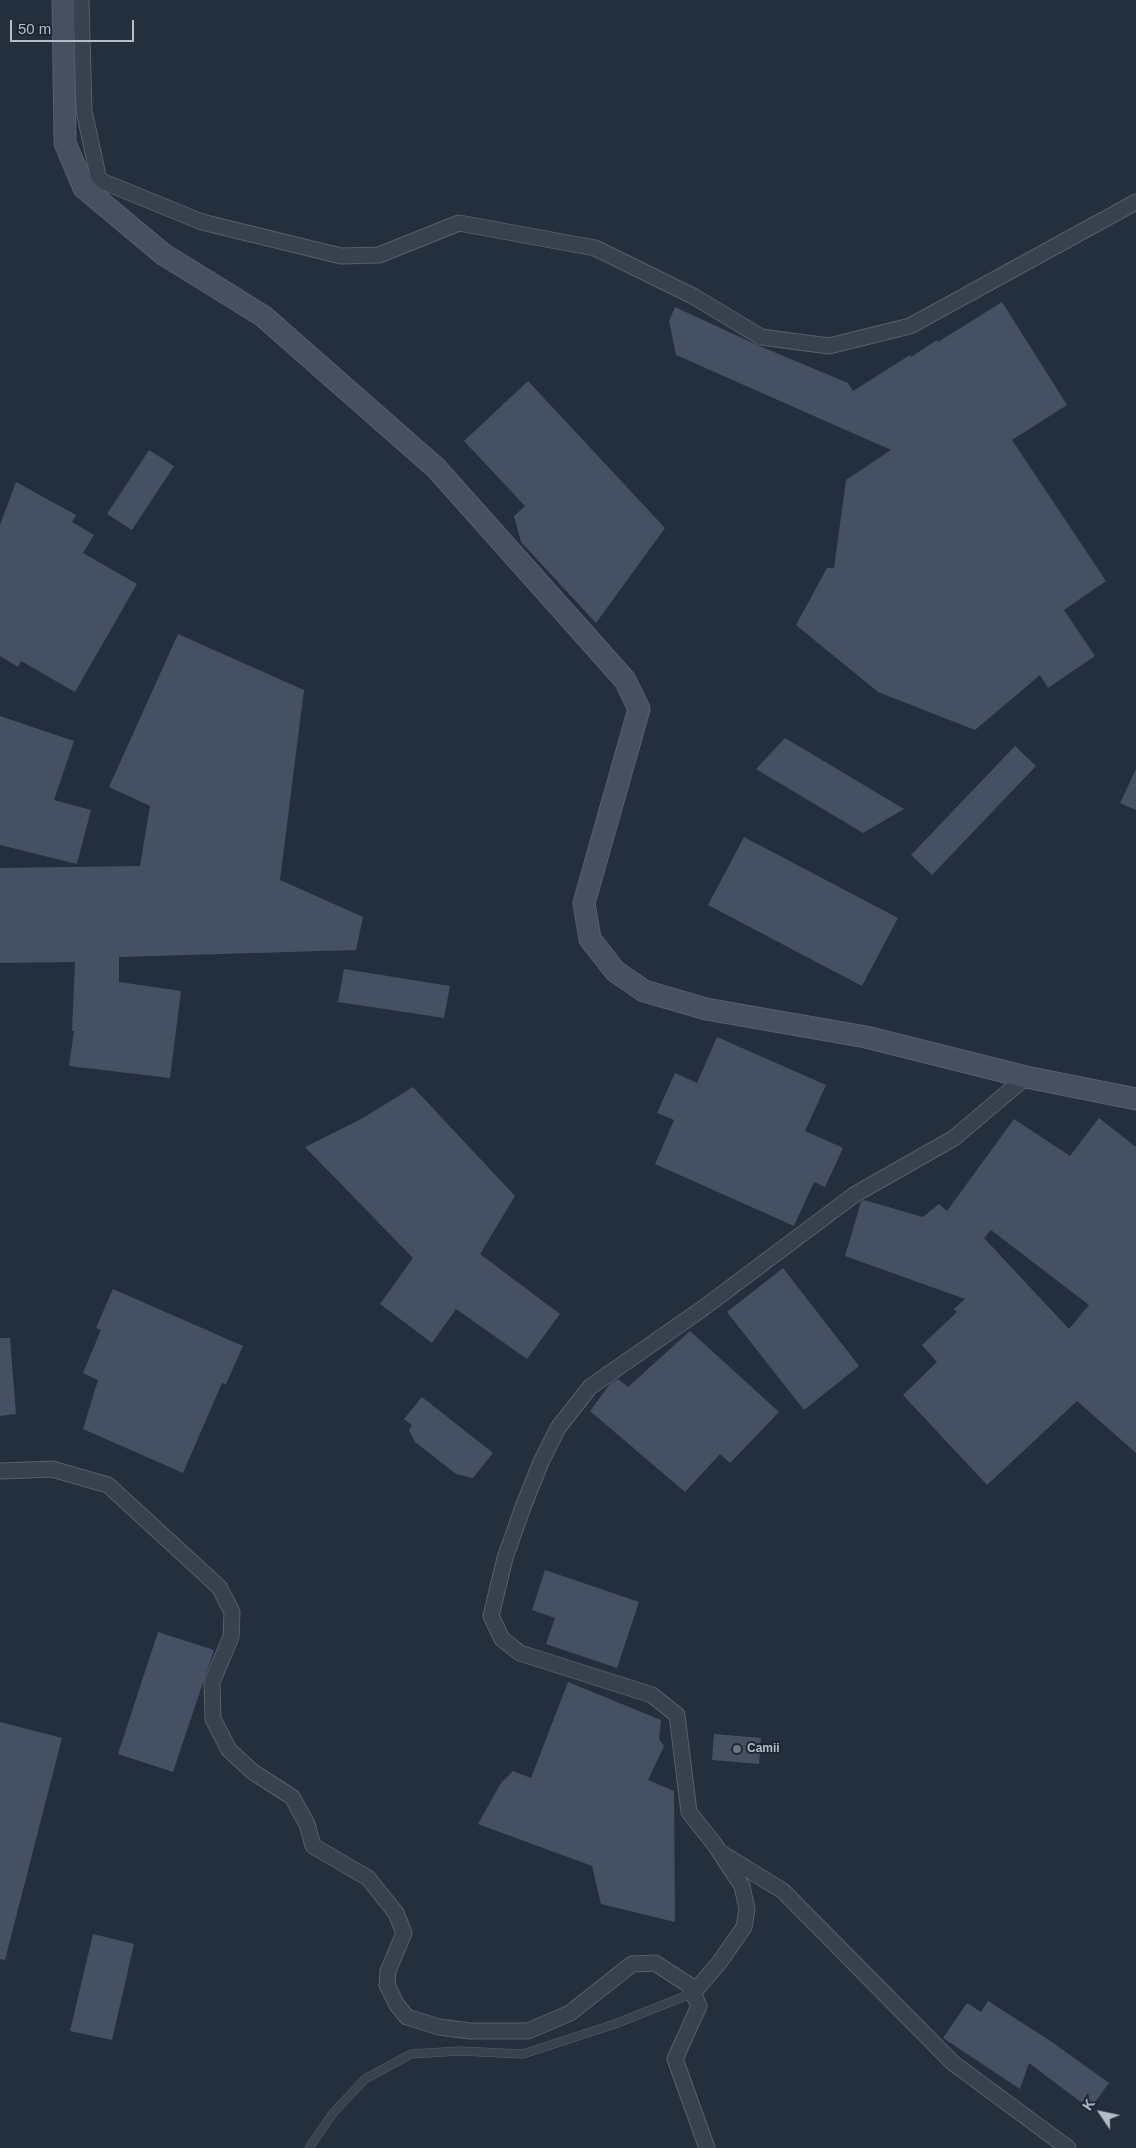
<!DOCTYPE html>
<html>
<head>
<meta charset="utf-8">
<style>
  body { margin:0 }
  #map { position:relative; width:1136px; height:2148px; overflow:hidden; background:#242f3e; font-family:Helvetica,sans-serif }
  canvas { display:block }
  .north { position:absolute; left:1076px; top:2088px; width:50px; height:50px; -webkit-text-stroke:4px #1d2633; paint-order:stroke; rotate:304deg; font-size:14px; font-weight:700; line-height:20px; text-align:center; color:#b4bcc9 }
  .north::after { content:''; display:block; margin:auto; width:18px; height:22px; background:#b4bcc9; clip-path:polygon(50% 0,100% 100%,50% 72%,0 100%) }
  .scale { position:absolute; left:10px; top:20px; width:124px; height:22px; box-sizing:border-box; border:2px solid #b4bcc9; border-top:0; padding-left:6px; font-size:15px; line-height:18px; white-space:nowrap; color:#b4bcc9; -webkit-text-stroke:4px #1d2633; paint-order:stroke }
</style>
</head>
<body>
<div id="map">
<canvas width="1136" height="2148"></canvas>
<div class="north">K</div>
<div class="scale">50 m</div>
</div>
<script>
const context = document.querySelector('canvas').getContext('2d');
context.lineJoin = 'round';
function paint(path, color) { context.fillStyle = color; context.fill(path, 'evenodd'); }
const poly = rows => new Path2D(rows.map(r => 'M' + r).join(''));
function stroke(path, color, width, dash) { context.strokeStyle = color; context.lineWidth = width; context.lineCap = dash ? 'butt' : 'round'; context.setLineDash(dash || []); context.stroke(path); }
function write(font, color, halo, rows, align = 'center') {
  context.font = font + ' Helvetica,sans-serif'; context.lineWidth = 4; context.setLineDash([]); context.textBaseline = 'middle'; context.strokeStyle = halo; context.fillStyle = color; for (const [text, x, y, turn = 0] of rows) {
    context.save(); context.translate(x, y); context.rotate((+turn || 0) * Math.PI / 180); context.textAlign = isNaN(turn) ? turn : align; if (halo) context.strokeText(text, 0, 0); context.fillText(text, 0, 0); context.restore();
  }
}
const building = poly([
  [1002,302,1067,405,1012,440,1106,581,1064,610,1095,656,1048,688,1040,675,975,730,878,692,796,625,827,568,834,568,846,480,891,450,676,355,669,321,675,307,757,345,848,383,853,391,910,355,911,357,937,340,938,342],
  [528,381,665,528,596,623,521,542,514,516,525,506,464,441],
  [149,450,174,466,132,530,107,514],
  [16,482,76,515,72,522,94,535,83,553,137,584,75,692,21,661,18,667,0,656,0,525],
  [178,634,304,690,280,880,363,917,356,950,119,957,119,982,181,991,170,1078,69,1066,74,1031,72,1031,75,962,0,963,0,868,140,866,150,806,109,787],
  [0,716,74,741,54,800,91,810,77,864,0,845],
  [785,738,904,809,863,833,756,769],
  [1015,746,1036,766,932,875,911,855],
  [1136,769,1136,810,1120,803],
  [744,837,898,918,862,986,708,905],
  [344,969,450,986,444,1018,338,1002],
  [717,1037,826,1085,805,1131,843,1148,825,1187,814,1182,794,1226,655,1164,674,1120,657,1113,675,1073,697,1083],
  [413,1087,515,1196,480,1254,560,1314,527,1359,456,1309,432,1343,380,1304,413,1258,305,1147,363,1118],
  [1099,1118,1136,1147,1136,1453,1077,1401,987,1485,903,1395,937,1362,922,1345,957,1312,954,1309,965,1299,845,1256,861,1202,864,1200,923,1217,939,1204,947,1211,1014,1119,1070,1156],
  [991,1230,1089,1305,1069,1329,984,1238],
  [783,1268,859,1366,804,1410,727,1312],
  [113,1289,243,1346,226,1384,222,1383,183,1473,83,1429,98,1380,83,1373,101,1330,96,1328],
  [690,1331,779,1412,730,1463,720,1454,685,1492,590,1411,610,1384,618,1379,628,1387],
  [0,1338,10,1338,16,1414,0,1416],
  [422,1397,493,1453,473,1478,456,1474,415,1442,409,1430,412,1425,404,1419],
  [545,1570,639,1602,617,1668,546,1644,555,1618,532,1610],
  [158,1632,214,1650,173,1772,118,1754],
  [568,1682,661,1720,659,1739,664,1746,648,1780,674,1791,675,1922,601,1904,592,1866,478,1824,501,1783,513,1771,531,1778],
  [0,1722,62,1738,5,1960,0,1959],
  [714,1734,761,1738,759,1764,712,1760],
  [93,1934,134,1944,112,2040,70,2031],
  [988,2001,1052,2042,1109,2083,1090,2109,1029,2063,1020,2089,943,2038,967,2003,981,2012]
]);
const lane = poly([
  [309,2148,333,2113,365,2079,411,2054,459,2051,523,2054,615,2024,693,1993]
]);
const street = poly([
  [81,0,84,111,99,180,202,222,341,256,379,255,459,223,595,248,693,296,761,337,829,346,910,326,1136,202],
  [0,1471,52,1469,108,1485,219,1587,232,1612,231,1637,212,1682,213,1719,229,1750,253,1772,292,1797,307,1824,313,1846,368,1878,396,1913,404,1933,388,1971,387,1985,397,2005,407,2017,439,2027,470,2031,528,2031,570,2013,632,1964,655,1963,689,1985,699,2006,675,2059,707,2148],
  [723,1854,783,1891,953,2063,1068,2148],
  [693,1993,719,1963,744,1927,747,1909,742,1886,715,1845,689,1812,677,1715,652,1695,520,1653,502,1639,491,1616,505,1558,523,1507,541,1462,558,1428,590,1387,702,1309,854,1195,954,1138,1026,1077]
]);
const secondary = poly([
  [63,0,65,143,84,188,163,254,263,316,436,468,625,680,639,709,584,903,590,939,615,971,644,991,706,1009,866,1037,1026,1077,1136,1099]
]);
const markers = [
  [737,1749,5,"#6b7280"]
];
const poiNames = [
  ["Camii",747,1749]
];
paint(building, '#455162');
stroke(lane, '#565f6c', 9);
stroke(street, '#565f6c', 17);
stroke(secondary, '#565f6c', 23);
stroke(lane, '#38414e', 8);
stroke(street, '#38414e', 15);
stroke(secondary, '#465061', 21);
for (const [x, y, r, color] of markers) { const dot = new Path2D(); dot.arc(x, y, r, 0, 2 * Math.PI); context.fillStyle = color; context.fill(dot); stroke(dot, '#1d2633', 2); }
write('bold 12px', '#b4bcc9', '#1d2633', poiNames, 'left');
</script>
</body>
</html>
